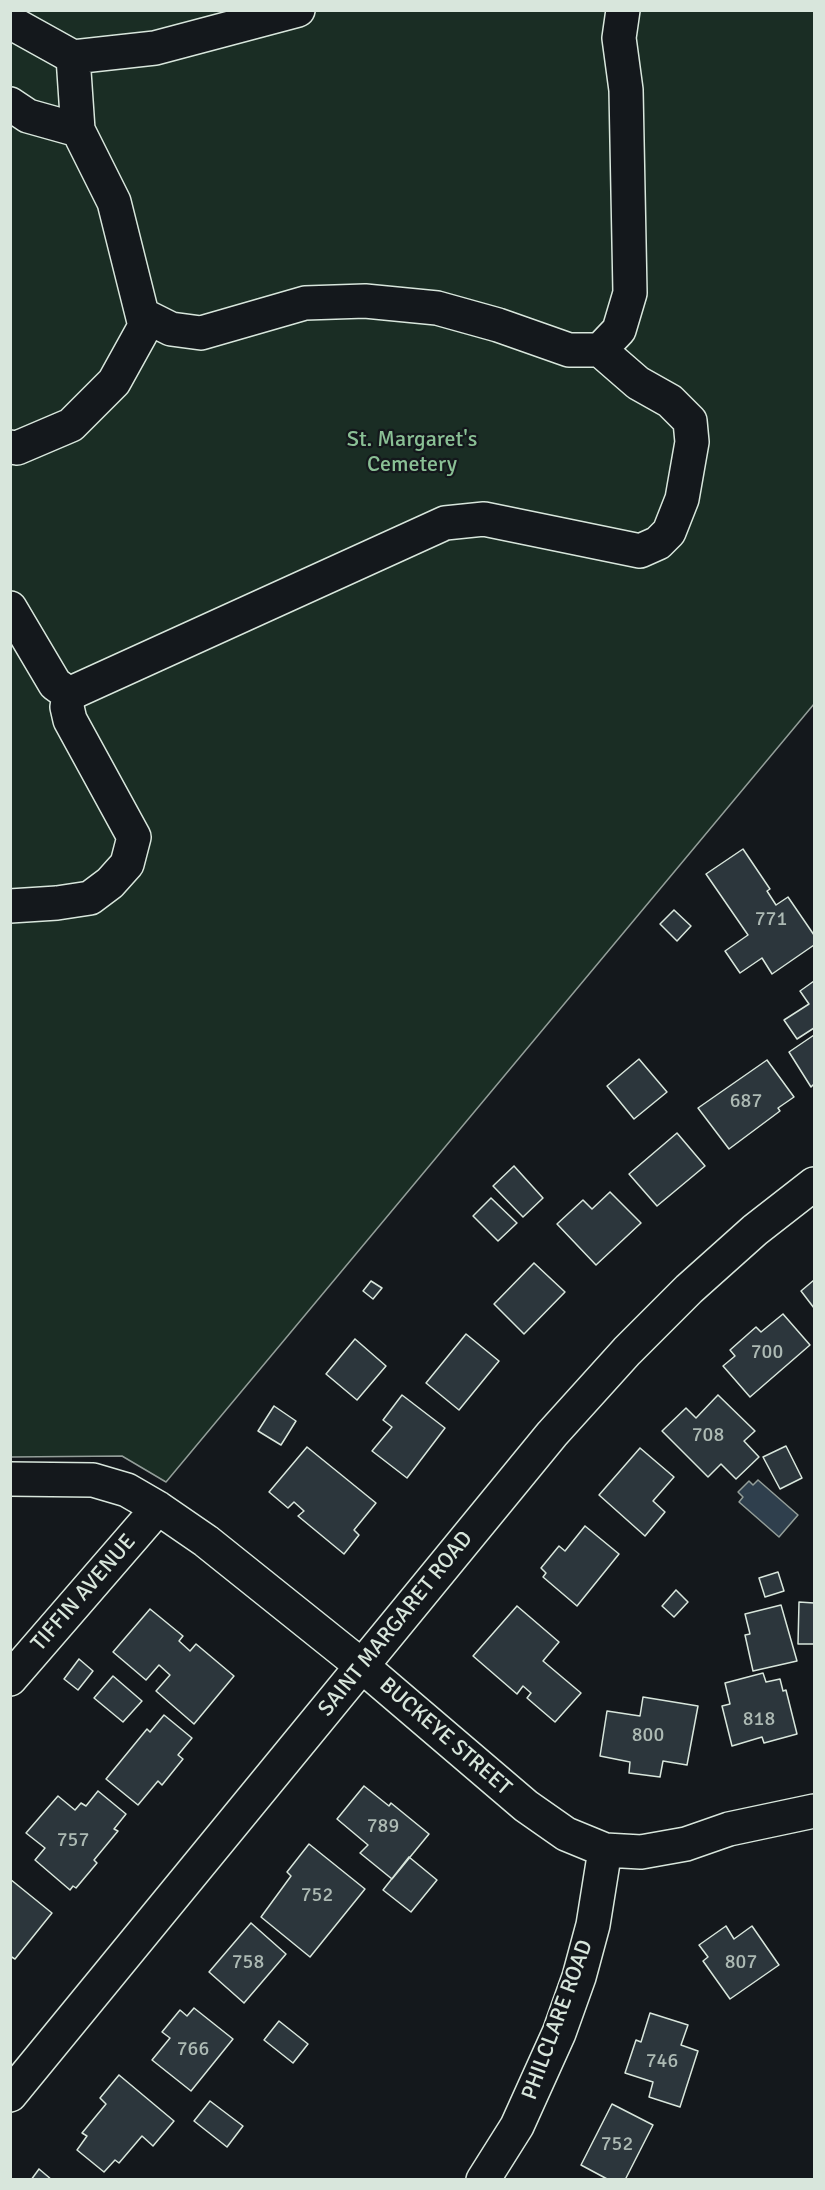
<!DOCTYPE html>
<html>
<head>
<meta charset="utf-8">
<style>
  body { margin:0 }
  #map { position:relative; width:825px; height:2190px; overflow:hidden; background:#14181c; font-family:Signika,sans-serif }
  canvas { display:block }
  .frame { position:absolute; inset:0; border:12px solid #d8e6dc; pointer-events:none }
</style>
</head>
<body>
<div id="map">
<canvas width="825" height="2190"></canvas>
<div class="frame"></div>
</div>
<script>
const context = document.querySelector('canvas').getContext('2d');
context.lineJoin = 'round';
function paint(path, color) { context.fillStyle = color; context.fill(path, 'evenodd'); }
const poly = rows => new Path2D(rows.map(r => 'M' + r).join(''));
function stroke(path, color, width, dash) { context.strokeStyle = color; context.lineWidth = width; context.lineCap = dash ? 'butt' : 'round'; context.setLineDash(dash || []); context.stroke(path); }
function write(font, color, halo, rows, align = 'center') {
  context.font = font + ' Signika,sans-serif'; context.lineWidth = 4.5; context.setLineDash([]); context.textBaseline = 'middle'; context.strokeStyle = halo; context.fillStyle = color; for (const [text, x, y, turn = 0] of rows) {
    context.save(); context.translate(x, y); context.rotate((+turn || 0) * Math.PI / 180); context.textAlign = isNaN(turn) ? turn : align; if (halo) context.strokeText(text, 0, 0); context.fillText(text, 0, 0); context.restore();
  }
}
const green = poly([
  [10,11,814,11,814,704,166,1482,122,1456,11,1457,10,11]
]);
const water = poly([
  [758,1480,798,1515,779,1537,739,1502,743,1497,738,1492,749,1481,753,1485,758,1480]
]);
const building = poly([
  [743,849,770,889,767,891,776,905,788,897,814,935,814,945,772,974,762,958,740,973,725,951,748,935,706,874,743,849],
  [674,910,691,926,677,941,660,924,674,910],
  [814,981,814,1028,797,1039,784,1020,809,1004,800,991,814,981],
  [814,1035,814,1084,811,1087,789,1052,814,1035],
  [639,1059,667,1092,634,1119,607,1086,639,1059],
  [767,1060,794,1097,778,1108,780,1111,729,1149,698,1108,767,1060],
  [677,1133,705,1166,657,1206,629,1174,677,1133],
  [514,1166,543,1198,523,1217,493,1186,514,1166],
  [610,1192,641,1223,596,1265,557,1224,583,1200,592,1209,610,1192],
  [491,1198,517,1223,498,1241,473,1216,491,1198],
  [534,1263,565,1292,524,1334,494,1304,534,1263],
  [814,1280,814,1308,801,1291,814,1280],
  [371,1281,382,1288,373,1299,363,1291,371,1281],
  [783,1314,810,1345,750,1397,723,1366,735,1356,730,1350,756,1327,761,1332,783,1314],
  [466,1334,499,1361,459,1410,426,1383,466,1334],
  [355,1339,386,1366,357,1400,326,1374,355,1339],
  [402,1395,445,1428,407,1478,372,1451,392,1427,383,1420,402,1395],
  [718,1395,755,1431,744,1441,759,1457,736,1479,721,1464,708,1477,662,1431,686,1408,696,1418,718,1395],
  [274,1406,296,1421,281,1445,258,1431,274,1406],
  [786,1446,802,1478,780,1489,763,1457,786,1446],
  [307,1447,376,1503,354,1530,359,1535,344,1554,298,1516,304,1511,294,1502,288,1508,269,1492,307,1447],
  [640,1448,674,1477,653,1501,665,1512,645,1536,599,1495,640,1448],
  [585,1526,619,1554,577,1606,543,1577,546,1573,541,1568,559,1546,565,1551,585,1526],
  [778,1572,784,1591,765,1597,759,1578,778,1572],
  [676,1590,688,1602,674,1617,662,1606,676,1590],
  [799,1602,814,1603,814,1644,798,1644,799,1602],
  [781,1605,797,1661,753,1671,745,1635,750,1634,745,1614,781,1605],
  [517,1606,559,1642,543,1661,581,1693,555,1722,527,1698,531,1693,523,1686,517,1694,473,1656,517,1606],
  [150,1609,183,1636,179,1641,190,1651,196,1644,234,1676,194,1724,156,1691,170,1675,159,1665,146,1680,113,1652,150,1609],
  [79,1659,93,1671,78,1690,64,1679,79,1659],
  [763,1673,766,1682,780,1679,783,1691,786,1690,797,1734,764,1743,762,1737,732,1746,722,1706,730,1704,725,1683,763,1673],
  [113,1676,142,1701,123,1722,94,1698,113,1676],
  [643,1697,698,1706,687,1765,663,1761,660,1777,629,1773,630,1762,600,1756,607,1711,640,1716,643,1697],
  [164,1715,192,1738,178,1755,183,1759,162,1785,158,1781,138,1805,106,1779,147,1729,150,1732,164,1715],
  [364,1786,389,1806,391,1803,429,1834,392,1879,360,1853,368,1845,337,1819,364,1786],
  [98,1791,126,1814,114,1829,118,1831,94,1860,97,1863,76,1888,73,1886,70,1890,35,1860,45,1848,26,1833,58,1796,75,1810,81,1803,86,1806,98,1791],
  [309,1844,365,1889,310,1957,261,1917,291,1876,287,1872,309,1844],
  [409,1857,437,1880,411,1912,383,1890,409,1857],
  [10,1879,52,1913,15,1959,10,1956,10,1879],
  [251,1923,286,1954,244,2003,209,1972,251,1923],
  [726,1926,734,1939,752,1926,779,1965,730,1999,703,1961,708,1957,699,1945,726,1926],
  [194,2008,233,2039,191,2091,152,2060,170,2038,162,2032,180,2010,187,2016,194,2008],
  [650,2013,688,2025,681,2045,698,2051,680,2107,649,2097,653,2082,625,2073,636,2040,641,2042,650,2013],
  [279,2021,308,2044,293,2063,264,2040,279,2021],
  [119,2075,174,2121,153,2146,142,2136,119,2163,115,2160,104,2172,77,2150,87,2136,82,2133,106,2104,100,2098,119,2075],
  [210,2101,243,2126,227,2147,194,2121,210,2101],
  [612,2104,653,2125,625,2180,609,2180,581,2165,612,2104],
  [39,2169,52,2180,31,2180,39,2169]
]);
const minor = poly([
  [10,22,73,57],
  [10,104,28,116,78,130,114,202,145,326,114,382,71,425,17,448,10,447],
  [78,130,73,57,155,48,298,10],
  [143,315,171,329,201,333,305,303,365,301,437,308,498,325,569,350,600,350],
  [10,608,55,684,69,694],
  [10,906,57,903,90,898,110,883,127,864,134,837,70,720,67,707,69,694,445,523,484,519,640,551,658,543,669,532,682,499,692,442,690,421,670,401,638,383,600,350,619,330,630,293,626,90,619,38,623,10],
  [10,1479,93,1480,127,1490,158,1508,206,1541,362,1666,526,1806,566,1834,605,1850,641,1852,686,1844,729,1829,814,1811],
  [10,1679,158,1508],
  [10,2095,552,1434,627,1351,689,1289,755,1230,814,1184],
  [483,2180,517,2126,559,2033,579,1977,593,1925,605,1850]
]);
const numberNames = [
  ["771",771,920],
  ["687",746,1102],
  ["700",767,1353],
  ["708",708,1436],
  ["818",759,1720],
  ["800",648,1736],
  ["789",383,1827],
  ["757",73,1841],
  ["752",317,1896],
  ["758",248,1963],
  ["807",741,1963],
  ["766",193,2050],
  ["746",662,2062],
  ["752",617,2145]
];
const parkNames = [
  ["St. Margaret's",412,440],
  ["Cemetery",412,465]
];
const streetNames = [
  ["TIFFIN AVENUE",84,1593,-49],
  ["SAINT MARGARET ROAD",396,1624,-51],
  ["BUCKEYE STREET",445,1737,41],
  ["PHILCLARE ROAD",558,2020,-70]
];
paint(green, '#1a2d24');
stroke(green, '#939e99', 1.5);
paint(water, '#2f3f4d');
stroke(water, '#939e99', 1.5);
paint(building, '#2c363c');
stroke(building, '#d8e6dc', 1.5);
stroke(minor, '#d8e6dc', 36);
stroke(minor, '#14181c', 33);
write('20px', '#adbab4', null, numberNames);
write('22px', '#8ac095', '#14181c', parkNames);
write('22px', '#d8e6dc', '#14181c', streetNames);
</script>
</body>
</html>
